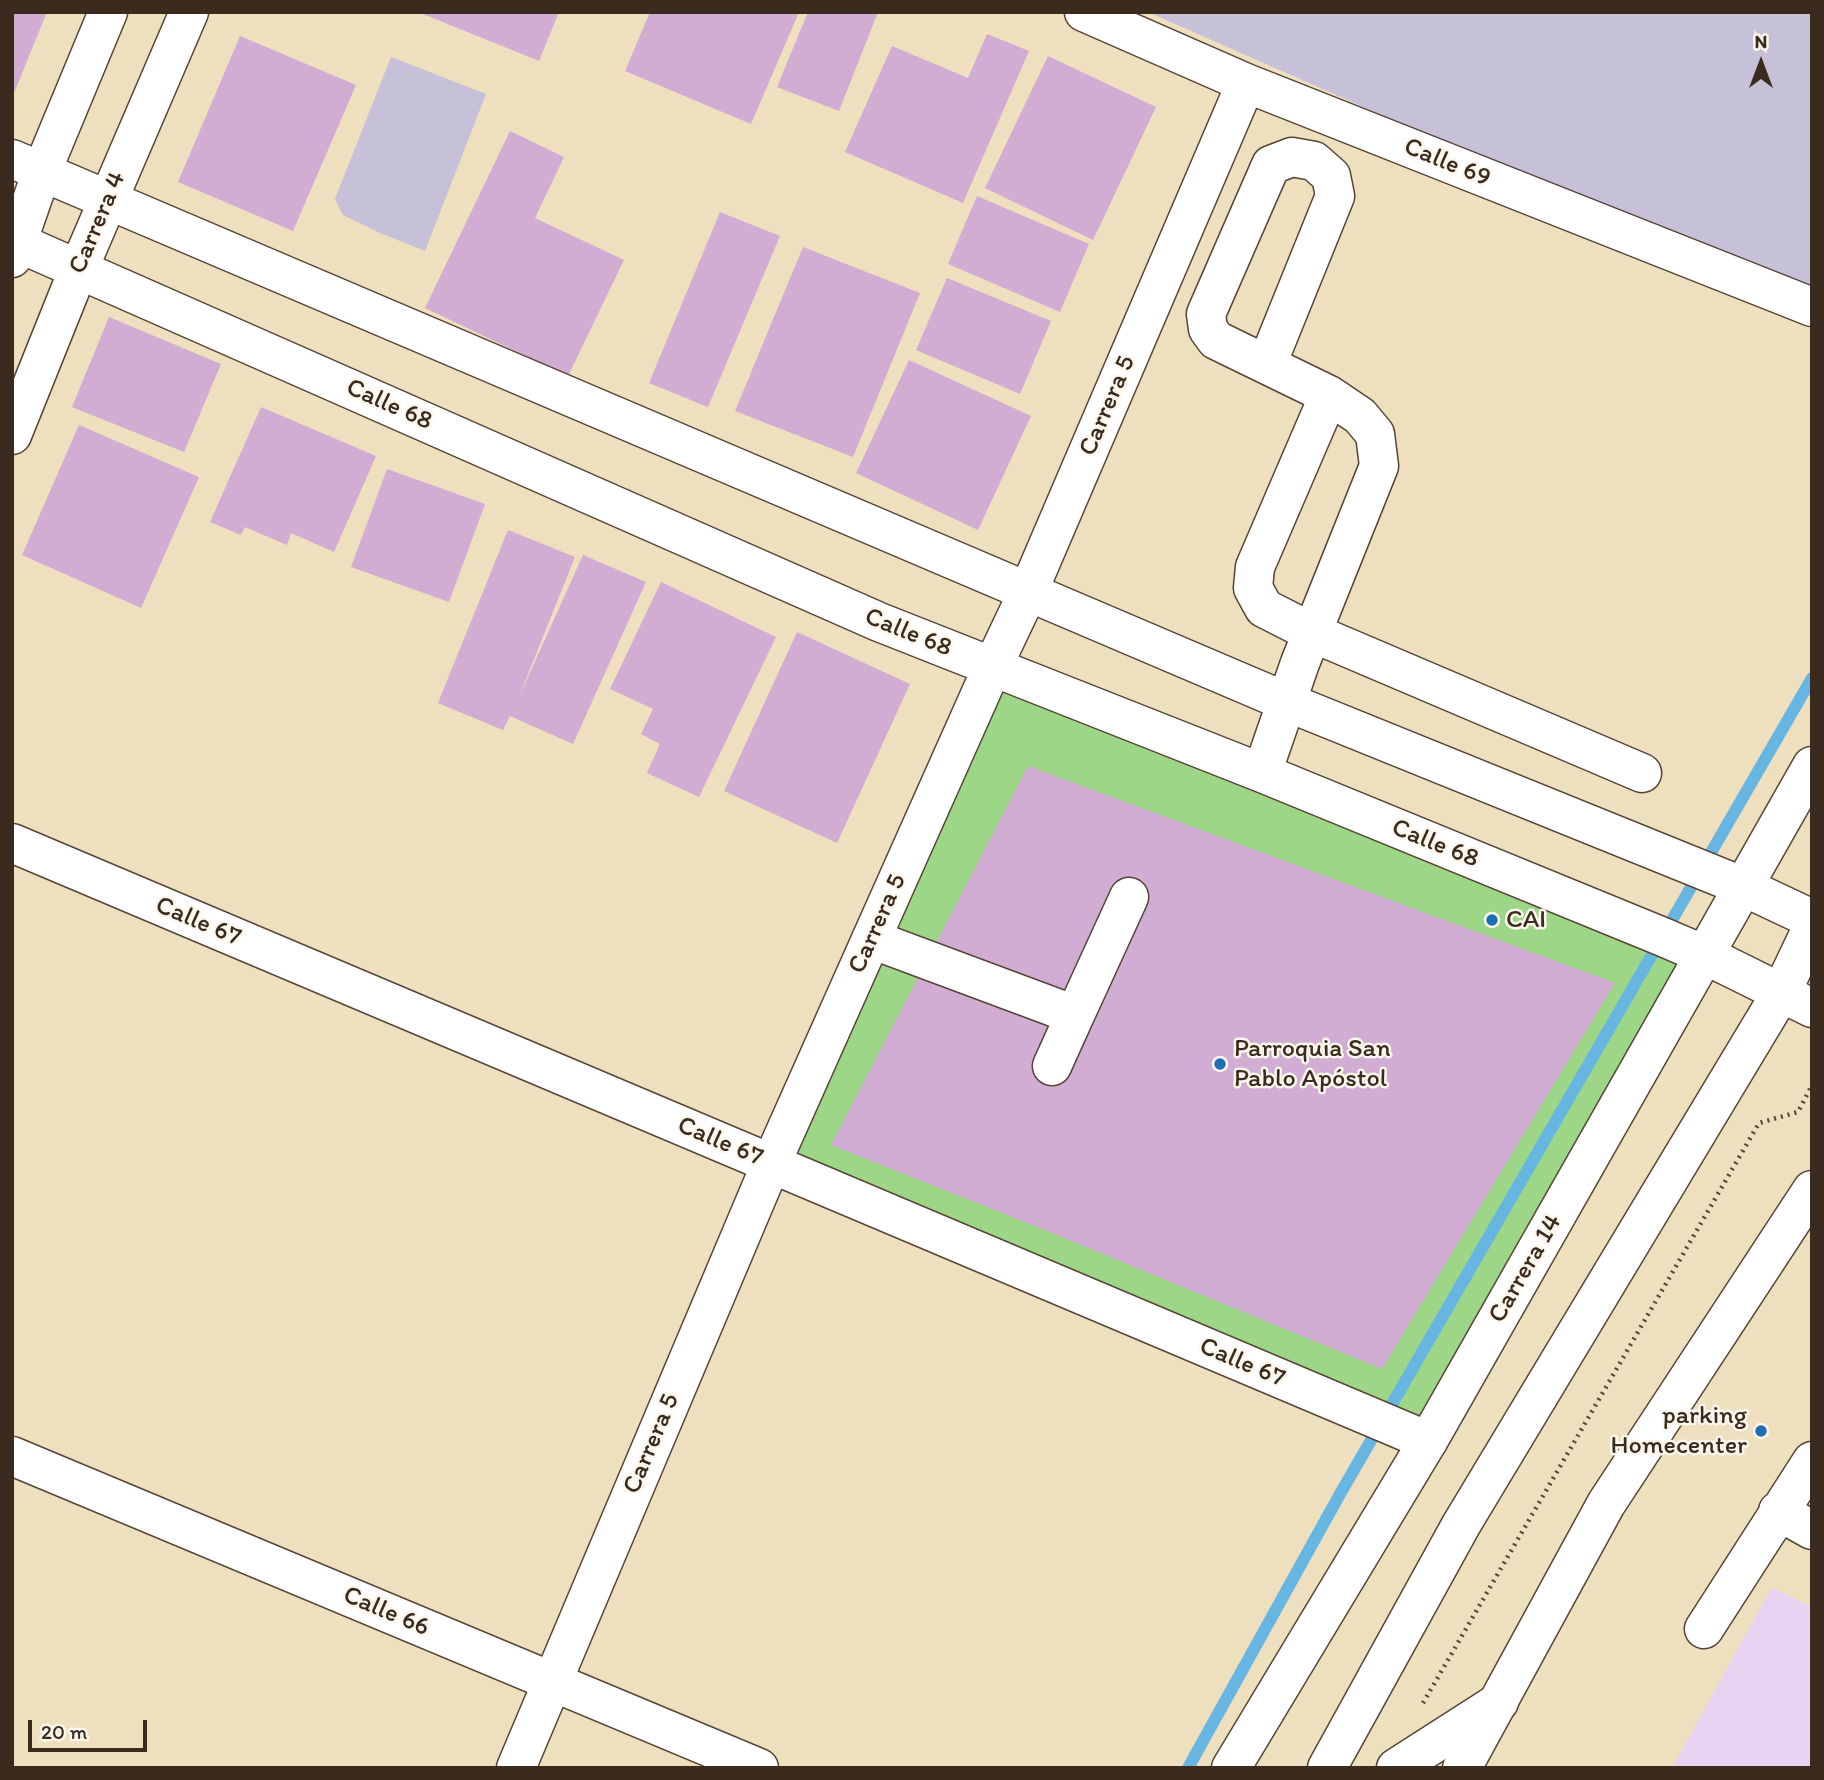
<!DOCTYPE html>
<html>
<head>
<meta charset="utf-8">
<style>
  body { margin:0 }
  #map { position:relative; width:1824px; height:1780px; overflow:hidden; background:#eedfbe; font-family:Itim,sans-serif }
  canvas { display:block }
  .frame { position:absolute; inset:0; border:14px solid #3b2a1e; pointer-events:none }
  .north { position:absolute; left:1726px; top:28px; width:70px; height:70px; -webkit-text-stroke:5px #fbf7ec; paint-order:stroke; rotate:0deg; font-size:19px; font-weight:700; line-height:28px; text-align:center; color:#3b2a1e }
  .north::after { content:''; display:block; margin:auto; width:24px; height:32px; background:#3b2a1e; clip-path:polygon(50% 0,100% 100%,50% 72%,0 100%) }
  .scale { position:absolute; left:28px; top:1720px; width:119px; height:32px; box-sizing:border-box; border:4px solid #3b2a1e; border-top:0; padding-left:9px; font-size:21px; line-height:24px; white-space:nowrap; color:#3b2a1e; -webkit-text-stroke:5px #fbf7ec; paint-order:stroke }
</style>
</head>
<body>
<div id="map">
<canvas width="1824" height="1780"></canvas>
<div class="frame"></div>
<div class="north">N</div>
<div class="scale">20 m</div>
</div>
<script>
const context = document.querySelector('canvas').getContext('2d');
context.lineJoin = 'round';
function paint(path, color) { context.fillStyle = color; context.fill(path, 'evenodd'); }
const poly = rows => new Path2D(rows.map(r => 'M' + r).join(''));
function stroke(path, color, width, dash) { context.strokeStyle = color; context.lineWidth = width; context.lineCap = dash ? 'butt' : 'round'; context.setLineDash(dash || []); context.stroke(path); }
function write(font, color, halo, rows, align = 'center') {
  context.font = font + ' Itim,sans-serif'; context.lineWidth = 5; context.setLineDash([]); context.textBaseline = 'middle'; context.strokeStyle = halo; context.fillStyle = color; for (const [text, x, y, turn = 0] of rows) {
    context.save(); context.translate(x, y); context.rotate((+turn || 0) * Math.PI / 180); context.textAlign = isNaN(turn) ? turn : align; if (halo) context.strokeText(text, 0, 0); context.fillText(text, 0, 0); context.restore();
  }
}
const built = poly([
  [1772,1587,1812,1607,1812,1768,1672,1768]
]);
const industrial = poly([
  [1148,12,1812,12,1812,305],
  [391,57,486,94,425,251,380,233,343,215,335,199]
]);
const green = poly([
  [992,668,1705,955,1428,1441,771,1164]
]);
const stream = poly([
  [1188,1768,1340,1494,1812,678]
]);
const building = poly([
  [12,12,47,12,12,98],
  [418,12,559,12,539,61],
  [650,12,799,12,751,124,625,71],
  [808,12,878,12,839,111,777,87],
  [987,34,1029,51,963,203,845,152,892,46,968,78],
  [240,36,356,85,293,231,178,182],
  [1048,56,1156,107,1093,240,985,188],
  [510,131,564,157,535,218,624,260,568,376,425,308],
  [977,196,1089,244,1060,312,948,264],
  [720,212,780,236,708,407,649,383],
  [803,247,920,293,853,457,735,411],
  [947,278,1051,321,1020,394,916,350],
  [109,317,221,364,184,452,72,407],
  [909,360,1031,416,978,530,856,473],
  [261,407,376,456,334,552,291,533,287,545,245,527,241,535,210,522],
  [79,425,199,477,141,608,22,555],
  [387,469,485,504,449,602,351,567],
  [508,530,575,557,518,699,583,555,646,582,573,744,510,716,503,730,438,703],
  [661,582,776,637,699,797,647,773,660,744,641,734,653,709,610,689],
  [797,632,910,684,837,843,724,791],
  [1028,766,1615,983,1382,1369,1030,1224,831,1145]
]);
const path = poly([
  [1423,1703,1759,1123,1798,1112,1812,1085]
]);
const minor = poly([
  [1084,12,1246,83,1812,307],
  [12,159,1287,702,1742,886,1812,919],
  [12,240,879,622,1262,773,1663,937,1705,955,1812,1008],
  [12,258,42,171,108,12],
  [1329,395,1255,567,1253,588,1264,608,1313,633,1642,773],
  [12,435,79,268,189,12],
  [1262,773,1300,663,1379,466,1375,434,1360,416,1329,395,1216,340,1208,329,1206,314,1271,165,1292,157,1314,161,1331,176,1335,196,1267,364],
  [12,843,1428,1441],
  [871,939,1075,1015,1129,897],
  [1052,1066,1075,1015],
  [12,1456,759,1768],
  [1778,1511,1812,1530],
  [1704,1629,1812,1461],
  [516,1768,771,1164,992,668,1028,592,1246,83],
  [1462,1768,1606,1504,1812,1190]
]);
const major = poly([
  [1231,1768,1428,1441,1812,766],
  [1327,1768,1461,1525,1781,993,1812,928],
  [1396,1768,1499,1702]
]);
const markers = [
  [1492,920,7,"#1f6fb2"],
  [1220,1064,7,"#1f6fb2"],
  [1761,1431,7,"#1f6fb2"]
];
const streetNames = [
  ["Calle 69",1447,163,22],
  ["Carrera 4",98,223,-67],
  ["Calle 68",389,405,24],
  ["Carrera 5",1108,406,-67],
  ["Calle 68",908,633,22],
  ["Calle 68",1435,844,22],
  ["Calle 67",198,922,23],
  ["Carrera 5",878,924,-66],
  ["Calle 67",720,1142,23],
  ["Carrera 14",1526,1269,-60],
  ["Calle 67",1242,1363,23],
  ["Carrera 5",652,1444,-67],
  ["Calle 66",386,1612,23]
];
const poiNames = [
  ["CAI",1506,920],
  ["Parroquia San",1234,1049],
  ["Pablo Apóstol",1234,1079],
  ["parking",1747,1416,"right"],
  ["Homecenter",1747,1446,"right"]
];
paint(built, '#e5d3f1');
paint(industrial, '#c7c0d9');
paint(green, '#9ed688');
stroke(stream, '#67b5e1', 12);
paint(building, '#d1acd3');
stroke(minor, '#564536', 41);
stroke(major, '#564536', 41);
stroke(path, '#564536', 4.5, [2, 5]);
stroke(minor, '#fff', 38);
stroke(major, '#fff', 38);
for (const [x, y, r, color] of markers) { const dot = new Path2D(); dot.arc(x, y, r, 0, 2 * Math.PI); context.fillStyle = color; context.fill(dot); stroke(dot, '#fbf7ec', 2.5); }
write('26px', '#3b2a1e', '#fbf7ec', streetNames);
write('26px', '#3b2a1e', '#fbf7ec', poiNames, 'left');
</script>
</body>
</html>
